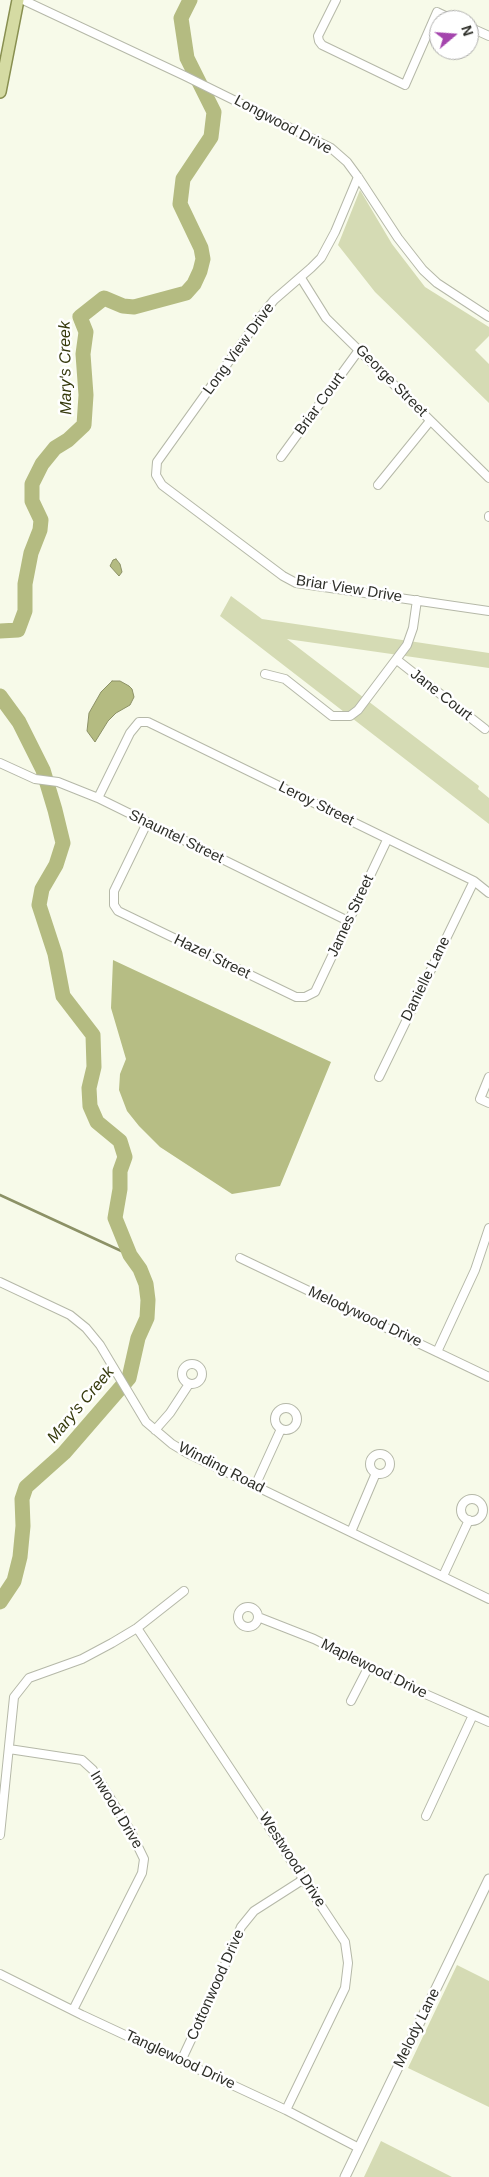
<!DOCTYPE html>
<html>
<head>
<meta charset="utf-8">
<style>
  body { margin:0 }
  #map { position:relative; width:489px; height:2177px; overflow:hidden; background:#f7fae9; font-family:Arial,sans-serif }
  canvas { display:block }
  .north { position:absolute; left:429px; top:10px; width:50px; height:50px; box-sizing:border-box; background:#fff; border:1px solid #ababa9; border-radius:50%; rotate:72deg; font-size:14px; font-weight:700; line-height:20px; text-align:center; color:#2d2e28 }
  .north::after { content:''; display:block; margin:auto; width:18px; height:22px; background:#a445ad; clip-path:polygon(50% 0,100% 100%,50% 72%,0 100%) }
</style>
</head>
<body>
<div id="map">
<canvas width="489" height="2177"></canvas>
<div class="north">N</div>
</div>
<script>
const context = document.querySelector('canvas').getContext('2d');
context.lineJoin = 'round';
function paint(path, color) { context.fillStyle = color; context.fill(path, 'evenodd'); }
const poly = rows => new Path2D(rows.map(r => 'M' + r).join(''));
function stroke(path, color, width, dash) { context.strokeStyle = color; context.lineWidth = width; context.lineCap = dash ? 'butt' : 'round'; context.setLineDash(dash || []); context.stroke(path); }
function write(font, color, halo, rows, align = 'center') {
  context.font = font + ' Arial,sans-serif'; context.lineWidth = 5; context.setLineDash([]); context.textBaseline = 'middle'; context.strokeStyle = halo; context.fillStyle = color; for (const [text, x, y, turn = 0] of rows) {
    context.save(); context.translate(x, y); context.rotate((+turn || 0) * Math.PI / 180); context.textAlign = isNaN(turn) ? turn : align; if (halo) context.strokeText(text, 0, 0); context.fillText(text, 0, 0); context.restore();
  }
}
const green = poly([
  [360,190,392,244,425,287,489,327,489,336,475,350,489,364,489,403,375,292,338,245],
  [231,596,262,619,489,653,489,668,287,639,479,786,478,789,489,798,489,824,220,616],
  [457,1965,489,1981,489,2107,408,2068],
  [381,2141,452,2177,364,2177]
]);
const forest = poly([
  [113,960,331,1062,280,1186,232,1194,160,1147,139,1126,127,1111,119,1090,120,1074,126,1059,111,1008]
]);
const water = poly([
  [116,559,120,564,122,572,119,576,110,566,113,560,116,559],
  [112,681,120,681,129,686,132,689,134,697,130,705,116,713,108,721,95,742,87,731,89,713,101,692,112,681]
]);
const stream = poly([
  [0,1195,130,1255]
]);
const river = poly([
  [0,631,18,630,25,611,25,584,31,553,40,530,41,520,32,501,32,484,42,464,55,448,68,440,84,425,86,395,83,354,86,332,80,317,104,298,123,306,134,307,186,293,194,284,200,271,203,259,201,248,180,204,183,179,211,137,214,112,187,58,181,18,190,0],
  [0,696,19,722,43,770,55,810,63,843,56,865,42,889,39,905,55,954,63,996,93,1035,94,1067,89,1088,90,1106,97,1122,120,1141,125,1157,120,1171,120,1189,115,1218,130,1255,140,1269,146,1284,148,1300,147,1318,138,1338,129,1378,64,1453,26,1487,22,1499,23,1526,20,1557,14,1581,0,1602]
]);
const minor = poly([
  [23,0,185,76,331,148,347,162,358,177,398,238,423,270,437,283,489,317],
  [336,0,318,36,319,41,322,45,405,85,437,12,454,20],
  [469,27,489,36],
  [358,177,335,232,321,258,311,268,274,300,265,311,157,462,156,475,162,485,283,576,296,583,489,611],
  [301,278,326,318,489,478],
  [281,457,359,350],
  [378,485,430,421],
  [489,517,489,516],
  [397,660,485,729],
  [265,674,285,679,332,716,350,716,358,710,407,645,413,628,417,600],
  [0,763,35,779,58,782,98,798,348,921],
  [98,798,130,733,139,722,148,722,474,881,489,893],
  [147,823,114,891,114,905,118,911,296,997,305,997,315,992,387,840],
  [379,1077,474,881],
  [489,1077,480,1099,489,1103],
  [240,1258,489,1377],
  [0,1282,70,1315,86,1328,100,1345,146,1422,172,1444,187,1453,489,1599],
  [437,1352,475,1270,489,1228],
  '182 1374a10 10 0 1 1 20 0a10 10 0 1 1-20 0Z',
  '275 1419a11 11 0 1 1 22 0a11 11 0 1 1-22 0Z',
  [155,1430,170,1413,189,1384],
  '370 1464a10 10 0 1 1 20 0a10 10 0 1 1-20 0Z',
  [255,1486,281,1429],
  '461 1510a11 11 0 1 1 22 0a11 11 0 1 1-22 0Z',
  [351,1532,376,1473],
  [443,1576,469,1520],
  '238 1617a10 10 0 1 1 20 0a10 10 0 1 1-20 0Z',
  [258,1617,314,1639,414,1689,489,1722],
  [137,1628,345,1942,348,1963,345,1988,286,2110],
  [351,1701,368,1668],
  [9,1749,82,1760,93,1770,130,1830,144,1859,142,1873,73,2010],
  [426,1816,473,1715],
  [0,1835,14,1697,29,1678,82,1659,112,1643,137,1628,184,1591],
  [0,1974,82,2015,286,2110,359,2148],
  [181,2061,212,1995,241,1927,254,1911,304,1879]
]);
const tertiary = poly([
  [345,2177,489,1879]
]);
const primary = poly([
  [0,92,18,0]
]);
const streetNames = [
  ["Longwood Drive",283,125,28],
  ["Long View Drive",239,349,-54],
  ["George Street",391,381,45],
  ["Briar Court",320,404,-54],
  ["Briar View Drive",349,589,9],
  ["Jane Court",441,695,38],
  ["Leroy Street",316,804,26],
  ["Shauntel Street",176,837,26],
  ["James Street",351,916,-65],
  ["Hazel Street",212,957,26],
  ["Danielle Lane",426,979,-64],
  ["Melodywood Drive",365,1317,25],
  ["Winding Road",221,1468,27],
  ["Maplewood Drive",374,1669,26],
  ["Inwood Drive",116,1810,59],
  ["Westwood Drive",292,1860,57],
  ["Cottonwood Drive",216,1985,-66],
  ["Melody Lane",417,2028,-64],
  ["Tanglewood Drive",180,2060,25]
];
const waterNames = [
  ["Mary's Creek",66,368,-91],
  ["Mary's Creek",81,1405,-50]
];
paint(green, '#d5dbb4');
paint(forest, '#b6bd84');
paint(water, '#b4bb81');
stroke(water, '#8c9166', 1);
stroke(stream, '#8c9166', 2.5);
stroke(river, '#b4bb81', 15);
stroke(minor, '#b5b8a8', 10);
stroke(tertiary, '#b5b8a8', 11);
stroke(primary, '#888f50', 14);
stroke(minor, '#fff', 8);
stroke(tertiary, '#fff', 9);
stroke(primary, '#d5dba3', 11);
write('15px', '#2d2e28', '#fff', streetNames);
write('italic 16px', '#363a0d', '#fff', waterNames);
</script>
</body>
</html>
